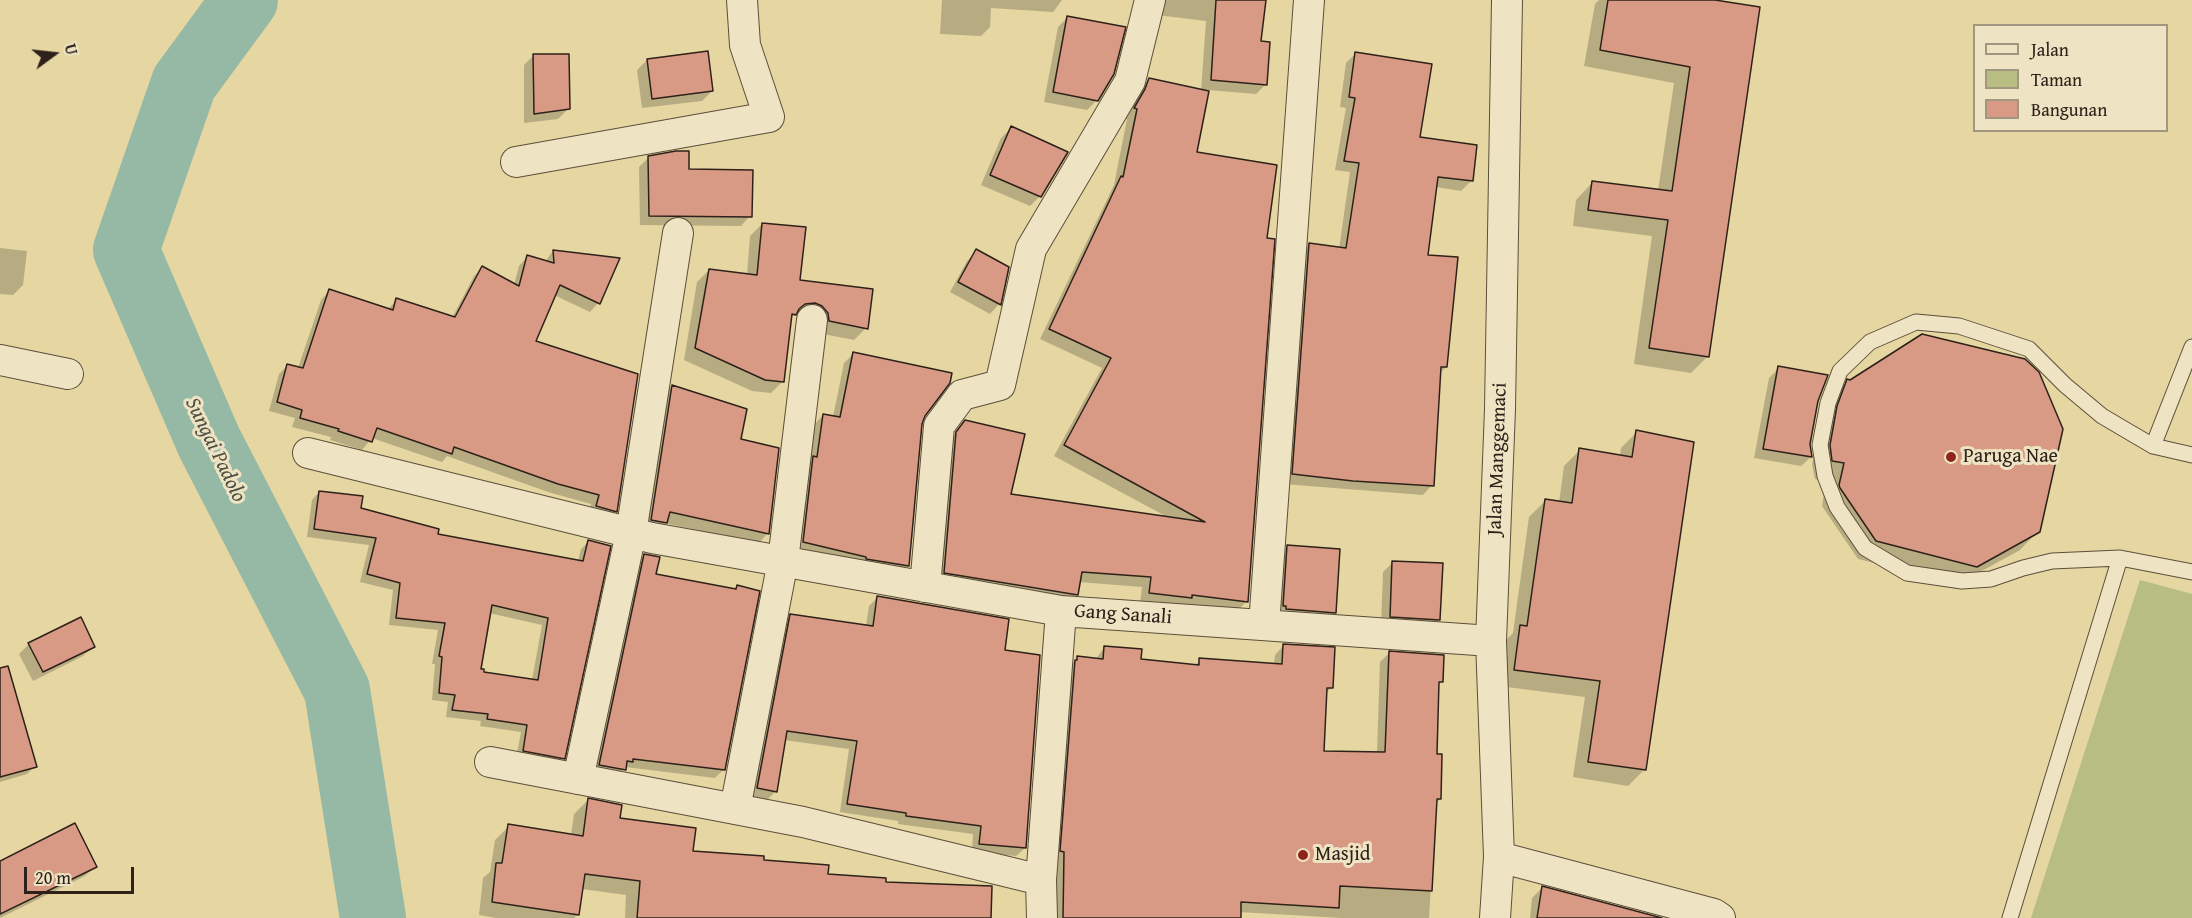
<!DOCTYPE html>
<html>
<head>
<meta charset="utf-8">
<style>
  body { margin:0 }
  #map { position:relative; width:2192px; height:918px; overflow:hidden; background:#e5d6a2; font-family:"Gentium Book Plus",serif }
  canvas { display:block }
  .legend { position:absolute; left:1973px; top:24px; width:195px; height:108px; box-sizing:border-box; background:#eee4c3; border:2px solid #a1967f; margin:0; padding:8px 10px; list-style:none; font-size:18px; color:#2e2119 }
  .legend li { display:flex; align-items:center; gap:12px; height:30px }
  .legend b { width:30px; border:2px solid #a1967f }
  .north { position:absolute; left:24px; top:24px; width:60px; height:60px; -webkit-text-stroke:4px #eee4c3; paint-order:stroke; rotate:75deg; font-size:16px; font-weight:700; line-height:24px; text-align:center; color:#2e2119 }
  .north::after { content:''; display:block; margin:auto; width:21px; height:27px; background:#2e2119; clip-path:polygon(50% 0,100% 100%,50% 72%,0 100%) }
  .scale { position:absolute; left:24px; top:867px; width:110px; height:27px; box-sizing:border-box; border:3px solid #2e2119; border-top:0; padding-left:8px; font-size:18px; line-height:21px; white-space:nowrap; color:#2e2119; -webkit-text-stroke:4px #eee4c3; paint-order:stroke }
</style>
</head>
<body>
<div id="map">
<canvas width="2192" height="918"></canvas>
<ul class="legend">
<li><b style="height:8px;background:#eee4c3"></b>Jalan</li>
<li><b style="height:16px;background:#b8bd82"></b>Taman</li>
<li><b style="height:16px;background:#d89a84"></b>Bangunan</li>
</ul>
<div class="north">U</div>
<div class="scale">20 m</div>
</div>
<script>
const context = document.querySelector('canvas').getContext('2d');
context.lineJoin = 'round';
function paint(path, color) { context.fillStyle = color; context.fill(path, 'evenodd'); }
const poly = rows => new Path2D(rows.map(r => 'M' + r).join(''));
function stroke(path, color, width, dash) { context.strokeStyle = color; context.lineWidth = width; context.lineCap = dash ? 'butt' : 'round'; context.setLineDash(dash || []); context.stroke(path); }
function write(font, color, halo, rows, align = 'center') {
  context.font = font + ' "Gentium Book Plus",serif'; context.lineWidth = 6; context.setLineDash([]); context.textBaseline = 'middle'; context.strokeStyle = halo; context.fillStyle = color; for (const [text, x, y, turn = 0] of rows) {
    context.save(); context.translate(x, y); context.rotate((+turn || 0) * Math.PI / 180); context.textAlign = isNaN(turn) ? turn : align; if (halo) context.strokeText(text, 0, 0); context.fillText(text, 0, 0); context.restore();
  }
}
const green = poly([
  [2140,580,2192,594,2192,918,2031,918]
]);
const shadow = poly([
  [942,0,1062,0,1053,12,991,8,990,27,981,36,940,34],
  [1154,0,1265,0,1260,42,1266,84,1256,94,1208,90,1195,153,1265,239,1247,601,1237,611,1140,603,1142,587,1079,582,1077,594,1067,605,934,582,946,444,965,422,1010,496,1169,518,1054,456,1102,368,1040,339,1114,185,1127,119,1125,119,1139,90,1149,80,1201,91,1206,21,1157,15],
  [1599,0,1705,0,1708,356,1691,373,1634,364,1652,236,1573,226,1576,200,1592,183,1658,191,1674,83,1584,66,1595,4],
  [1068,17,1097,100,1087,110,1044,102,1058,27],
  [1356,53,1418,138,1471,181,1461,191,1436,187,1426,256,1446,367,1439,374,1432,485,1423,495,1283,484,1299,255,1309,245,1339,249,1350,172,1335,170,1346,108,1340,107,1346,63],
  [533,56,568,109,558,119,524,123,524,65],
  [647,60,712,91,702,101,642,108,637,70],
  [1011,128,1040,196,1030,206,981,185,1001,138],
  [648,158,688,170,750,216,741,226,640,225,639,167],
  [762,224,799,281,866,328,854,340,818,333,802,314,793,316,790,319,783,381,771,393,752,391,684,360,697,282,709,270,747,275,750,236],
  [0,248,27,251,23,285,13,295,0,294],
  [553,251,598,303,590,312,554,295,534,342,615,511,607,520,588,515,591,504,548,492,447,456,442,462,372,438,362,450,330,440,331,437,292,427,295,418,269,411,279,374,288,365,298,368,321,300,329,291,388,309,397,300,452,318,474,276,483,267,514,285,519,266,527,257,545,262],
  [977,251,1007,268,999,304,990,314,950,292,967,261],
  [854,353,924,415,920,424,908,566,898,576,794,552,814,425,823,415,833,417,844,363],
  [1779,368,1817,401,1809,444,1811,457,1801,466,1754,458,1769,378],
  [1848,381,2038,531,2020,550,1958,584,1858,559,1822,506,1826,481,1815,479,1812,464,1820,425,1830,399],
  [672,386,740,441,778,449,767,534,758,544,665,523,656,532,641,529,662,396],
  [1637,432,1644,770,1628,786,1573,777,1585,697,1499,686,1504,642,1513,633,1529,517,1545,501,1559,503,1564,466,1580,450,1620,456,1621,448],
  [319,492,360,509,436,535,578,562,581,549,588,542,563,758,556,766,516,758,521,732,480,726,481,721,446,717,448,702,432,700,435,664,432,664,438,630,389,625,393,590,360,582,369,545,307,537,312,500],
  [489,613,542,625,532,680,482,673,479,670],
  [1288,547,1335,612,1325,622,1276,619,1278,557],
  [645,555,654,575,734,591,737,587,724,769,715,778,625,767,616,778,591,773,636,564],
  [1393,562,1439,620,1429,629,1381,626,1383,572],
  [878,597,1025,848,1016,856,972,852,973,834,898,824,898,821,840,812,849,749,784,740,776,791,767,800,749,796,782,624,791,616,866,626,869,606],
  [29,644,93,647,83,656,33,681,19,654],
  [1284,645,1331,688,1325,694,1322,753,1377,753,1380,662,1389,653,1442,681,1438,685,1435,755,1440,799,1436,803,1429,918,1342,918,1239,912,1239,918,1055,918,1055,861,1068,667,1077,658,1095,660,1104,648,1139,660,1194,666,1200,660,1274,664,1275,655],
  [0,695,35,766,27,774,0,782],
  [588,800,618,820,691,852,762,861,826,875,884,883,989,918,625,918,626,895,582,889,578,914,574,918,496,918,479,915,483,878,490,872,495,840,509,826,571,835,574,814],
  [0,862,95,866,85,876,0,918],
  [1542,888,1653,918,1530,918,1532,898]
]);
const river = poly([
  [245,0,184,83,126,250,209,442,337,690,373,918]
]);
const building = poly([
  [1216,0,1266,0,1261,41,1270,42,1267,85,1211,80,1216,0],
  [1608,0,1715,0,1760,7,1709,357,1649,348,1668,220,1588,210,1592,181,1672,191,1690,67,1600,50,1608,0],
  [1067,16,1126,27,1114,74,1098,101,1053,92,1067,16],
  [708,51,713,91,652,99,647,59,708,51],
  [1355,52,1432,64,1420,137,1477,145,1473,181,1438,177,1428,255,1458,257,1447,367,1441,367,1434,486,1353,481,1292,474,1309,243,1346,248,1359,163,1344,161,1355,98,1349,97,1355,52],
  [533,54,569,54,570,109,534,114,533,54],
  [1149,78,1209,91,1197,152,1277,165,1267,238,1275,239,1248,602,1192,595,1192,598,1149,593,1151,577,1082,572,1078,595,944,573,956,432,965,420,1025,434,1011,494,1205,522,1064,445,1111,358,1049,329,1121,176,1123,177,1137,109,1134,108,1145,89,1149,78],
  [1011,126,1068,152,1041,197,990,175,1011,126],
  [676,151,689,151,689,169,753,170,752,217,649,216,648,156,676,151],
  [762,223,806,227,800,280,873,289,868,329,829,321,828,313,822,306,815,303,805,304,799,309,796,315,792,314,784,382,765,380,695,348,709,269,757,275,762,223],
  [976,249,1009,267,1001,305,958,282,976,249],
  [553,250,620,258,600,304,560,285,536,341,638,374,617,512,596,506,599,495,558,484,454,447,452,454,377,428,372,442,338,431,339,429,300,418,302,410,277,402,287,364,303,368,329,289,393,310,396,298,455,317,482,266,519,286,527,255,554,263,553,250],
  [1922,334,2025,359,2039,372,2063,429,2040,532,1977,567,1876,541,1840,488,1839,485,1844,463,1832,461,1830,445,1837,406,1847,379,1850,380,1922,334],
  [853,352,952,373,950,383,925,416,922,424,909,566,866,559,866,557,803,542,813,456,817,457,823,414,840,417,853,352],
  [1778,366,1828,375,1818,401,1810,444,1812,457,1763,449,1778,366],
  [672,385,747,409,741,439,779,448,769,534,670,512,667,523,651,520,672,385],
  [1636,430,1694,442,1646,770,1588,762,1600,681,1514,670,1520,625,1527,626,1545,499,1572,503,1579,448,1632,457,1636,430],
  [319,491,363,496,361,508,439,529,438,534,583,561,588,540,611,546,565,759,523,751,527,725,487,719,488,714,452,710,455,695,439,693,442,657,439,656,445,623,396,618,400,583,367,574,376,538,314,529,319,491],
  [492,605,548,618,538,680,484,672,484,669,481,669,492,605],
  [1287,545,1340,549,1336,613,1286,609,1286,606,1283,606,1287,545],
  [644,554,660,557,656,574,736,589,737,585,760,591,725,770,633,759,633,762,627,761,626,770,599,765,644,554],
  [1392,561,1443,563,1440,620,1390,617,1392,561],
  [877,596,1009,619,1005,650,1040,655,1026,848,979,844,981,826,906,816,906,813,847,804,857,741,787,731,777,792,757,788,790,614,873,626,877,596],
  [81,617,95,647,43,672,28,643,81,617],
  [1283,644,1335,647,1333,688,1327,688,1324,751,1385,752,1389,651,1444,655,1443,682,1439,682,1437,754,1442,754,1441,799,1437,799,1432,891,1340,886,1339,908,1241,902,1241,918,1063,918,1064,852,1060,851,1075,660,1077,660,1077,656,1103,659,1104,646,1142,649,1141,659,1199,665,1199,658,1282,664,1283,644],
  [8,666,37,767,0,777,0,668,8,666],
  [588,798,622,805,620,818,696,828,693,851,764,856,764,860,829,865,828,874,886,878,886,882,992,886,991,918,637,918,640,881,585,874,579,915,492,902,496,863,502,863,508,824,583,836,588,798],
  [75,823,97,867,0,914,0,861,75,823],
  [1542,886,1662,918,1537,918,1542,886]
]);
const service = poly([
  [2153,446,2192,347],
  [2192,455,2153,446,2102,416,2065,385,2029,349,1959,326,1916,322,1870,342,1840,371,1828,403,1820,445,1825,476,1837,507,1865,548,1907,573,1962,581,1991,579,2023,568,2052,561,2120,558,2192,572],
  [2010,918,2120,558]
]);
const minor = poly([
  [516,162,769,117,745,45,742,0],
  [0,360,68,374],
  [308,453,652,538,1061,611],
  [925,587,939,426,962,395,1000,385,1031,249,1130,81,1150,0],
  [1264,625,1309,0],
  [490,762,803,822,1041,880],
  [578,779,631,533,678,233],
  [735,809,783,561,812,320],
  [1499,857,1714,914,1720,918],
  [1042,918,1041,880,1061,611,1491,641],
  [1495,918,1499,857,1491,641,1500,409,1507,0]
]);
const markers = [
  [1951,457,6,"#8f2418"],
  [1303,855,6,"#8f2418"]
];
const poiNames = [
  ["Paruga Nae",1963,457],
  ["Masjid",1315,855]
];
const streetNames = [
  ["Jalan Manggemaci",1498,459,-88],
  ["Gang Sanali",1123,615,4]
];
const waterNames = [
  ["Sungai Padolo",215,450,64]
];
paint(green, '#b8bd82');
paint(shadow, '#0003');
stroke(river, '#96b9a5', 66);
paint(building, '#d89a84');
stroke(building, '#2e2119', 1.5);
stroke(service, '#5c4e3b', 17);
stroke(minor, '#5c4e3b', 32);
stroke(service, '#eee4c3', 15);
stroke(minor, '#eee4c3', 30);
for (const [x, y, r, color] of markers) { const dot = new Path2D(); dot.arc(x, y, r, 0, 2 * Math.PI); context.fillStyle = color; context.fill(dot); stroke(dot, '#eee4c3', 2); }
write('20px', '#2e2119', '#eee4c3', poiNames, 'left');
write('20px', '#2e2119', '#eee4c3', streetNames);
write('italic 21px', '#4d4f43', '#eee4c3', waterNames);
</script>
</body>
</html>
